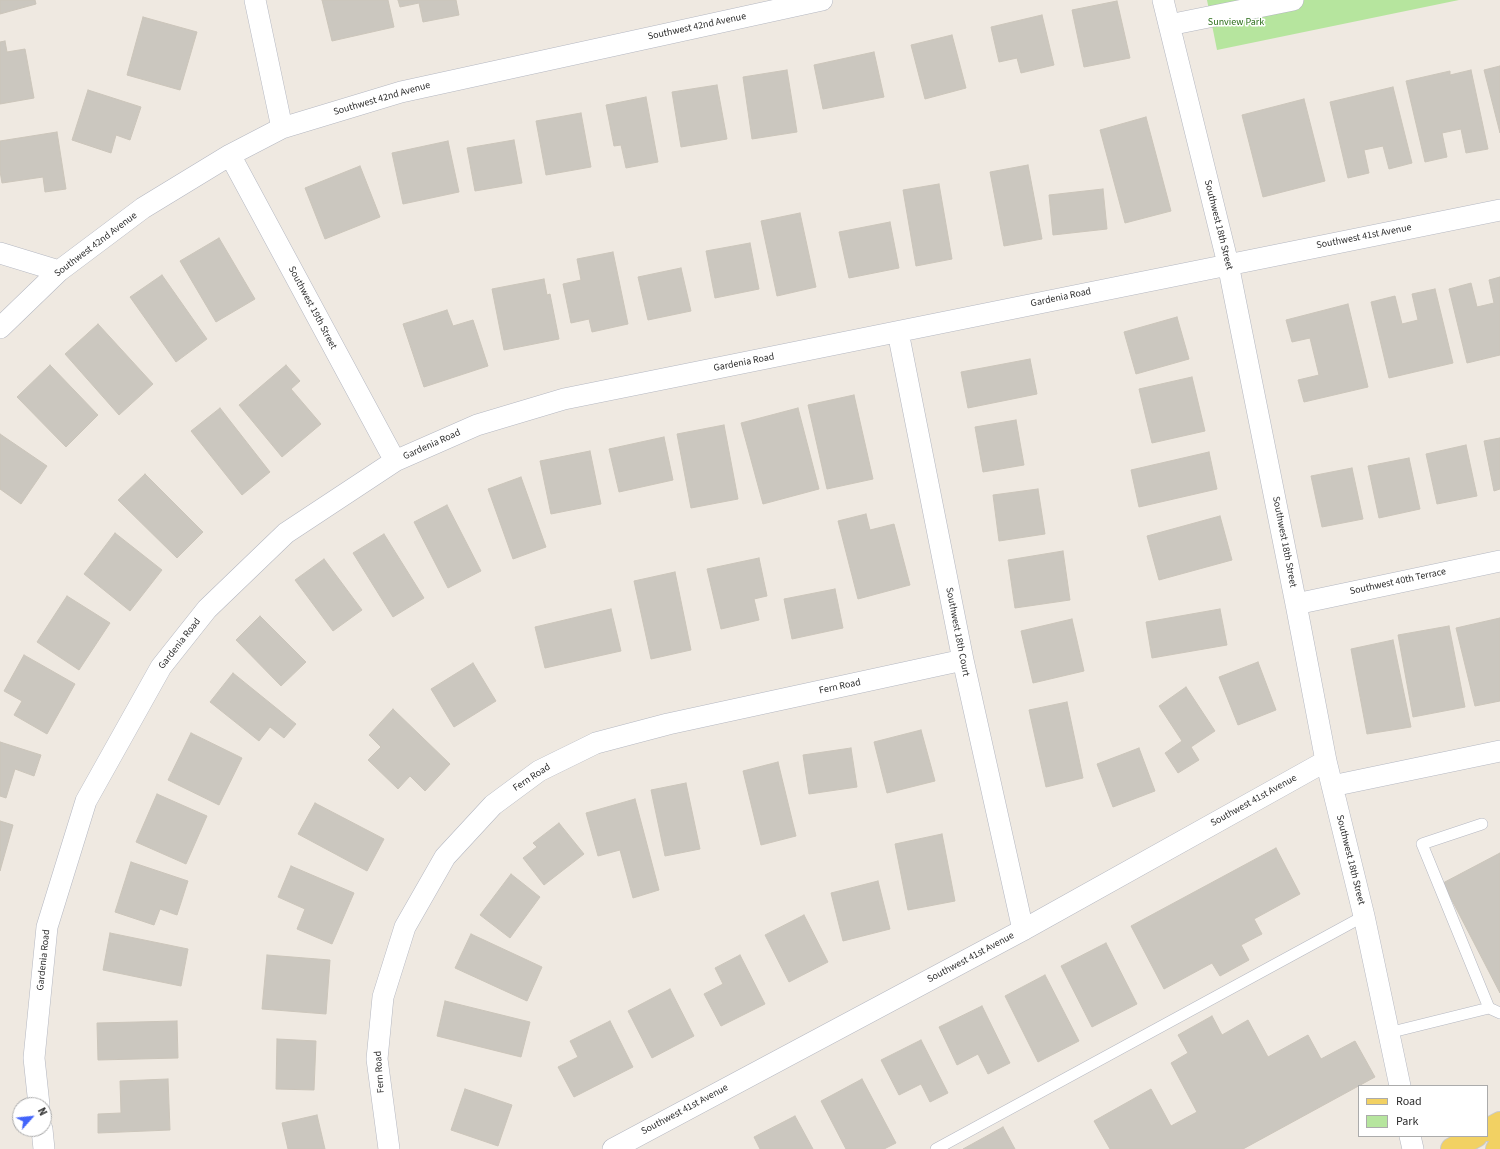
<!DOCTYPE html>
<html>
<head>
<meta charset="utf-8">
<style>
  body { margin:0 }
  #map { position:relative; width:1500px; height:1149px; overflow:hidden; background:#efe9e1; font-family:"Source Sans 3",sans-serif }
  canvas { display:block }
  .legend { position:absolute; left:1358px; top:1085px; width:130px; height:52px; box-sizing:border-box; background:#fff; border:1px solid #ababab; margin:0; padding:5px 7px; list-style:none; font-size:12px; color:#2e2e2e }
  .legend li { display:flex; align-items:center; gap:8px; height:20px }
  .legend b { width:20px; border:1px solid #ababab }
  .north { position:absolute; left:12px; top:1097px; width:40px; height:40px; box-sizing:border-box; background:#fff; border:1px solid #ababab; border-radius:50%; rotate:63deg; font-size:11px; font-weight:700; line-height:16px; text-align:center; color:#2e2e2e }
  .north::after { content:''; display:block; margin:auto; width:14px; height:18px; background:#4264fb; clip-path:polygon(50% 0,100% 100%,50% 72%,0 100%) }
</style>
</head>
<body>
<div id="map">
<canvas width="1500" height="1149"></canvas>
<ul class="legend">
<li><b style="height:5px;background:#f2d163"></b>Road</li>
<li><b style="height:11px;background:#b6e59e"></b>Park</li>
</ul>
<div class="north">N</div>
</div>
<script>
const context = document.querySelector('canvas').getContext('2d');
context.lineJoin = 'round';
function paint(path, color) { context.fillStyle = color; context.fill(path, 'evenodd'); }
const poly = rows => new Path2D(rows.map(r => 'M' + r).join(''));
function stroke(path, color, width, dash) { context.strokeStyle = color; context.lineWidth = width; context.lineCap = dash ? 'butt' : 'round'; context.setLineDash(dash || []); context.stroke(path); }
function write(font, color, halo, rows, align = 'center') {
  context.font = font + ' "Source Sans 3",sans-serif'; context.lineWidth = 3; context.setLineDash([]); context.textBaseline = 'middle'; context.strokeStyle = halo; context.fillStyle = color; for (const [text, x, y, turn = 0] of rows) {
    context.save(); context.translate(x, y); context.rotate((+turn || 0) * Math.PI / 180); context.textAlign = isNaN(turn) ? turn : align; if (halo) context.strokeText(text, 0, 0); context.fillText(text, 0, 0); context.restore();
  }
}
const green = poly([
  [1207,0,1459,0,1217,50]
]);
const building = poly([
  [0,0,35,0,36,4,0,14,0,0],
  [322,0,388,0,394,27,332,41,322,0],
  [398,0,456,0,459,15,423,22,419,3,400,7,398,0],
  [1117,1,1130,58,1084,67,1072,10,1117,1],
  [1042,15,1054,65,1021,73,1017,58,999,62,991,27,1042,15],
  [143,17,197,32,180,90,127,75,143,17],
  [952,35,966,88,925,99,911,45,952,35],
  [5,41,7,52,25,49,34,98,0,104,0,42,5,41],
  [874,52,884,97,823,109,814,65,874,52],
  [1500,66,1500,133,1484,70,1500,66],
  [787,70,797,132,752,139,743,77,787,70],
  [1471,70,1488,149,1466,153,1461,129,1442,133,1447,157,1425,162,1406,81,1450,71,1450,75,1471,70],
  [717,85,727,139,681,147,672,92,717,85],
  [1393,87,1412,163,1389,169,1383,146,1364,150,1369,173,1348,178,1330,102,1393,87],
  [88,90,141,107,130,140,116,135,111,153,72,140,88,90],
  [646,97,658,162,626,168,621,145,614,146,606,105,646,97],
  [1304,99,1325,181,1263,197,1242,115,1304,99],
  [581,113,591,167,546,175,536,121,581,113],
  [1146,117,1171,211,1125,223,1100,130,1146,117],
  [57,132,66,189,45,192,43,177,2,183,0,171,0,141,57,132],
  [514,140,522,183,475,191,467,148,514,140],
  [448,141,459,192,403,204,392,153,448,141],
  [1028,165,1042,239,1004,246,990,172,1028,165],
  [360,166,380,217,325,239,305,188,360,166],
  [939,184,952,259,916,266,903,190,939,184],
  [1103,189,1107,229,1053,235,1049,195,1103,189],
  [800,213,816,287,777,296,761,221,800,213],
  [890,222,899,268,849,278,839,232,890,222],
  [219,238,255,299,216,322,180,261,219,238],
  [750,243,759,289,715,298,706,251,750,243],
  [613,252,628,324,592,332,589,319,571,323,563,284,581,280,577,259,613,252],
  [681,268,691,311,648,320,638,277,681,268],
  [162,275,207,339,176,362,130,297,162,275],
  [1500,277,1500,355,1467,363,1449,289,1471,283,1477,307,1494,303,1489,280,1500,277],
  [544,279,547,295,550,294,559,339,504,350,492,289,544,279],
  [1435,289,1453,363,1389,378,1371,302,1395,296,1402,324,1418,320,1412,294,1435,289],
  [1348,304,1368,387,1304,402,1298,380,1319,375,1310,338,1292,342,1286,320,1348,304],
  [447,310,453,326,473,320,488,366,424,387,403,324,447,310],
  [1177,317,1189,359,1136,374,1124,332,1177,317],
  [98,324,153,384,119,415,65,354,98,324],
  [1030,359,1037,394,968,408,961,372,1030,359],
  [50,365,98,415,66,447,17,397,50,365],
  [286,365,300,381,291,389,321,424,282,457,239,405,286,365],
  [1192,377,1205,431,1152,443,1139,389,1192,377],
  [854,395,873,479,827,489,808,405,854,395],
  [220,408,270,472,242,495,191,431,220,408],
  [798,408,819,489,763,504,741,423,798,408],
  [1016,420,1024,465,983,472,975,427,1016,420],
  [724,425,738,499,691,508,677,434,724,425],
  [0,434,47,466,21,504,0,489,0,434],
  [664,437,673,480,619,492,609,449,664,437],
  [1500,438,1500,489,1494,491,1484,441,1500,438],
  [1466,445,1477,496,1437,504,1426,454,1466,445],
  [590,451,601,504,551,514,540,461,590,451],
  [1209,452,1217,489,1139,507,1131,470,1209,452],
  [1409,458,1420,509,1379,518,1368,466,1409,458],
  [1352,468,1363,519,1322,527,1311,476,1352,468],
  [145,474,203,532,177,558,118,500,145,474],
  [521,477,546,547,513,559,488,489,521,477],
  [1038,489,1045,534,999,541,993,495,1038,489],
  [447,505,481,571,448,588,414,522,447,505],
  [866,514,870,530,894,524,910,585,858,599,838,521,866,514],
  [1220,516,1232,560,1159,580,1147,536,1220,516],
  [115,533,162,570,130,611,84,574,115,533],
  [384,534,424,598,393,617,353,553,384,534],
  [1063,551,1070,600,1015,608,1008,560,1063,551],
  [759,558,767,596,754,599,759,620,721,629,707,569,759,558],
  [324,559,362,610,333,631,295,580,324,559],
  [675,572,691,650,651,659,634,581,675,572],
  [835,589,843,628,792,639,784,599,835,589],
  [67,596,110,623,79,670,37,642,67,596],
  [611,609,621,651,545,668,535,627,611,609],
  [1220,609,1227,645,1152,658,1146,622,1220,609],
  [260,616,306,662,281,686,236,640,260,616],
  [1500,618,1500,701,1475,706,1456,628,1500,618],
  [1072,619,1084,671,1033,683,1021,631,1072,619],
  [1449,626,1465,707,1413,717,1398,635,1449,626],
  [1393,640,1411,727,1367,734,1351,649,1393,640],
  [24,655,75,684,47,734,14,715,22,701,4,691,24,655],
  [1258,662,1276,710,1238,725,1219,677,1258,662],
  [473,663,496,701,454,727,431,689,473,663],
  [233,673,296,724,284,738,270,727,259,741,210,702,233,673],
  [1186,687,1215,731,1191,747,1199,760,1178,773,1165,753,1182,741,1159,706,1186,687],
  [1067,702,1083,778,1046,787,1029,710,1067,702],
  [393,709,450,764,425,791,410,776,398,789,368,760,381,747,369,735,393,709],
  [921,730,935,781,887,793,874,742,921,730],
  [191,733,242,758,219,805,168,780,191,733],
  [0,742,41,755,34,776,15,769,6,798,0,796,0,742],
  [851,748,857,787,809,794,803,755,851,748],
  [1139,748,1155,791,1113,807,1097,764,1139,748],
  [778,762,796,836,761,845,743,771,778,762],
  [686,783,700,849,665,856,651,790,686,783],
  [157,794,207,816,186,864,136,842,157,794],
  [635,799,659,890,633,898,620,850,598,856,586,813,635,799],
  [315,803,384,839,367,871,298,834,315,803],
  [0,821,13,825,0,871,0,821],
  [559,823,584,854,544,885,523,858,537,847,533,843,559,823],
  [942,834,955,901,908,910,895,844,942,834],
  [1276,848,1300,894,1254,919,1262,934,1241,945,1249,960,1220,976,1212,963,1164,989,1131,926,1276,848],
  [1500,853,1500,993,1443,883,1500,853],
  [131,862,188,881,177,915,160,909,154,925,115,912,131,862],
  [291,866,354,893,332,944,297,929,305,909,278,897,291,866],
  [511,874,540,897,510,938,480,915,511,874],
  [878,881,890,929,843,941,831,893,878,881],
  [804,915,828,962,789,982,765,935,804,915],
  [110,933,188,949,181,986,103,970,110,933],
  [471,934,542,967,527,1001,455,968,471,934],
  [1106,943,1137,1004,1092,1027,1061,966,1106,943],
  [267,955,330,960,326,1014,262,1009,267,955],
  [740,955,765,1004,721,1026,704,994,723,984,715,968,740,955],
  [1045,975,1079,1041,1038,1062,1005,996,1045,975],
  [670,989,694,1036,652,1058,628,1011,670,989],
  [445,1001,530,1022,521,1057,437,1036,445,1001],
  [982,1006,1010,1063,988,1074,978,1054,957,1065,939,1027,982,1006],
  [1212,1016,1222,1035,1248,1020,1268,1057,1308,1035,1321,1059,1355,1041,1375,1077,1243,1149,1110,1149,1094,1121,1151,1089,1171,1126,1197,1112,1171,1063,1188,1053,1178,1035,1212,1016],
  [177,1021,178,1058,98,1060,97,1023,177,1021],
  [610,1021,633,1067,574,1097,558,1067,578,1057,570,1041,610,1021],
  [277,1039,316,1041,314,1090,276,1089,277,1039],
  [921,1040,948,1093,930,1102,921,1084,899,1095,881,1060,921,1040],
  [168,1079,170,1130,98,1133,98,1114,121,1113,120,1081,168,1079],
  [862,1079,896,1143,884,1149,846,1149,821,1101,862,1079],
  [465,1089,512,1105,498,1146,451,1130,465,1089],
  [317,1115,325,1149,288,1149,282,1123,317,1115],
  [795,1116,813,1149,760,1149,754,1137,795,1116],
  [1003,1127,1015,1149,963,1149,1003,1127]
]);
const lane = poly([
  [1489,1008,1500,1013],
  [1388,1033,1489,1008,1422,844,1482,824],
  [936,1149,1364,916]
]);
const street = poly([
  [255,0,282,128],
  [1163,0,1228,264,1296,604,1326,761,1364,916,1400,1086],
  [1169,25,1293,0],
  [230,155,395,461],
  [0,253,59,271],
  [0,328,59,271,143,208,230,155,282,128,401,92,822,0],
  [898,332,963,660,1023,930],
  [1296,604,1500,561],
  [1332,786,1500,751],
  [39,1105,34,1058,47,927,86,801,161,667,207,609,286,533,395,461,477,425,564,399,1500,210],
  [42,1129,44,1149],
  [1410,1136,1413,1149],
  [389,1149,377,1059,383,997,405,927,445,857,493,805,539,771,596,743,668,724,963,660],
  [613,1149,1023,930,1326,761]
]);
const primary = poly([
  [1487,1130,1500,1123],
  [1452,1149,1476,1136],
  [1497,1149,1500,1145]
]);
const parkNames = [
  ["Sunview Park",1236,23]
];
const streetNames = [
  ["Southwest 42nd Avenue",697,27,-12],
  ["Southwest 42nd Avenue",382,99,-16],
  ["Southwest 18th Street",1218,225,76],
  ["Southwest 41st Avenue",1364,237,-11],
  ["Southwest 42nd Avenue",96,245,-37],
  ["Gardenia Road",1061,298,-12],
  ["Southwest 19th Street",312,308,62],
  ["Gardenia Road",744,363,-11],
  ["Gardenia Road",432,445,-24],
  ["Southwest 18th Street",1284,542,79],
  ["Southwest 40th Terrace",1398,582,-12],
  ["Southwest 18th Court",957,632,79],
  ["Gardenia Road",180,644,-52],
  ["Fern Road",840,687,-12],
  ["Fern Road",532,778,-33],
  ["Southwest 41st Avenue",1254,801,-29],
  ["Southwest 18th Street",1350,860,76],
  ["Southwest 41st Avenue",971,958,-28],
  ["Gardenia Road",44,960,-84],
  ["Fern Road",380,1072,-94],
  ["Southwest 41st Avenue",685,1110,-28]
];
paint(green, '#b6e59e');
paint(building, '#cbc7bf');
stroke(building, '#cbc5ba', 1);
stroke(lane, '#b4b7c1', 12);
stroke(street, '#b4b7c1', 22);
stroke(primary, '#c9c9c9', 24);
stroke(lane, '#fff', 11);
stroke(street, '#fff', 21);
stroke(primary, '#f2d163', 22);
write('10px', '#2c6e1b', '#fff', parkNames);
write('10px', '#2e2e2e', '#fff', streetNames);
</script>
</body>
</html>
